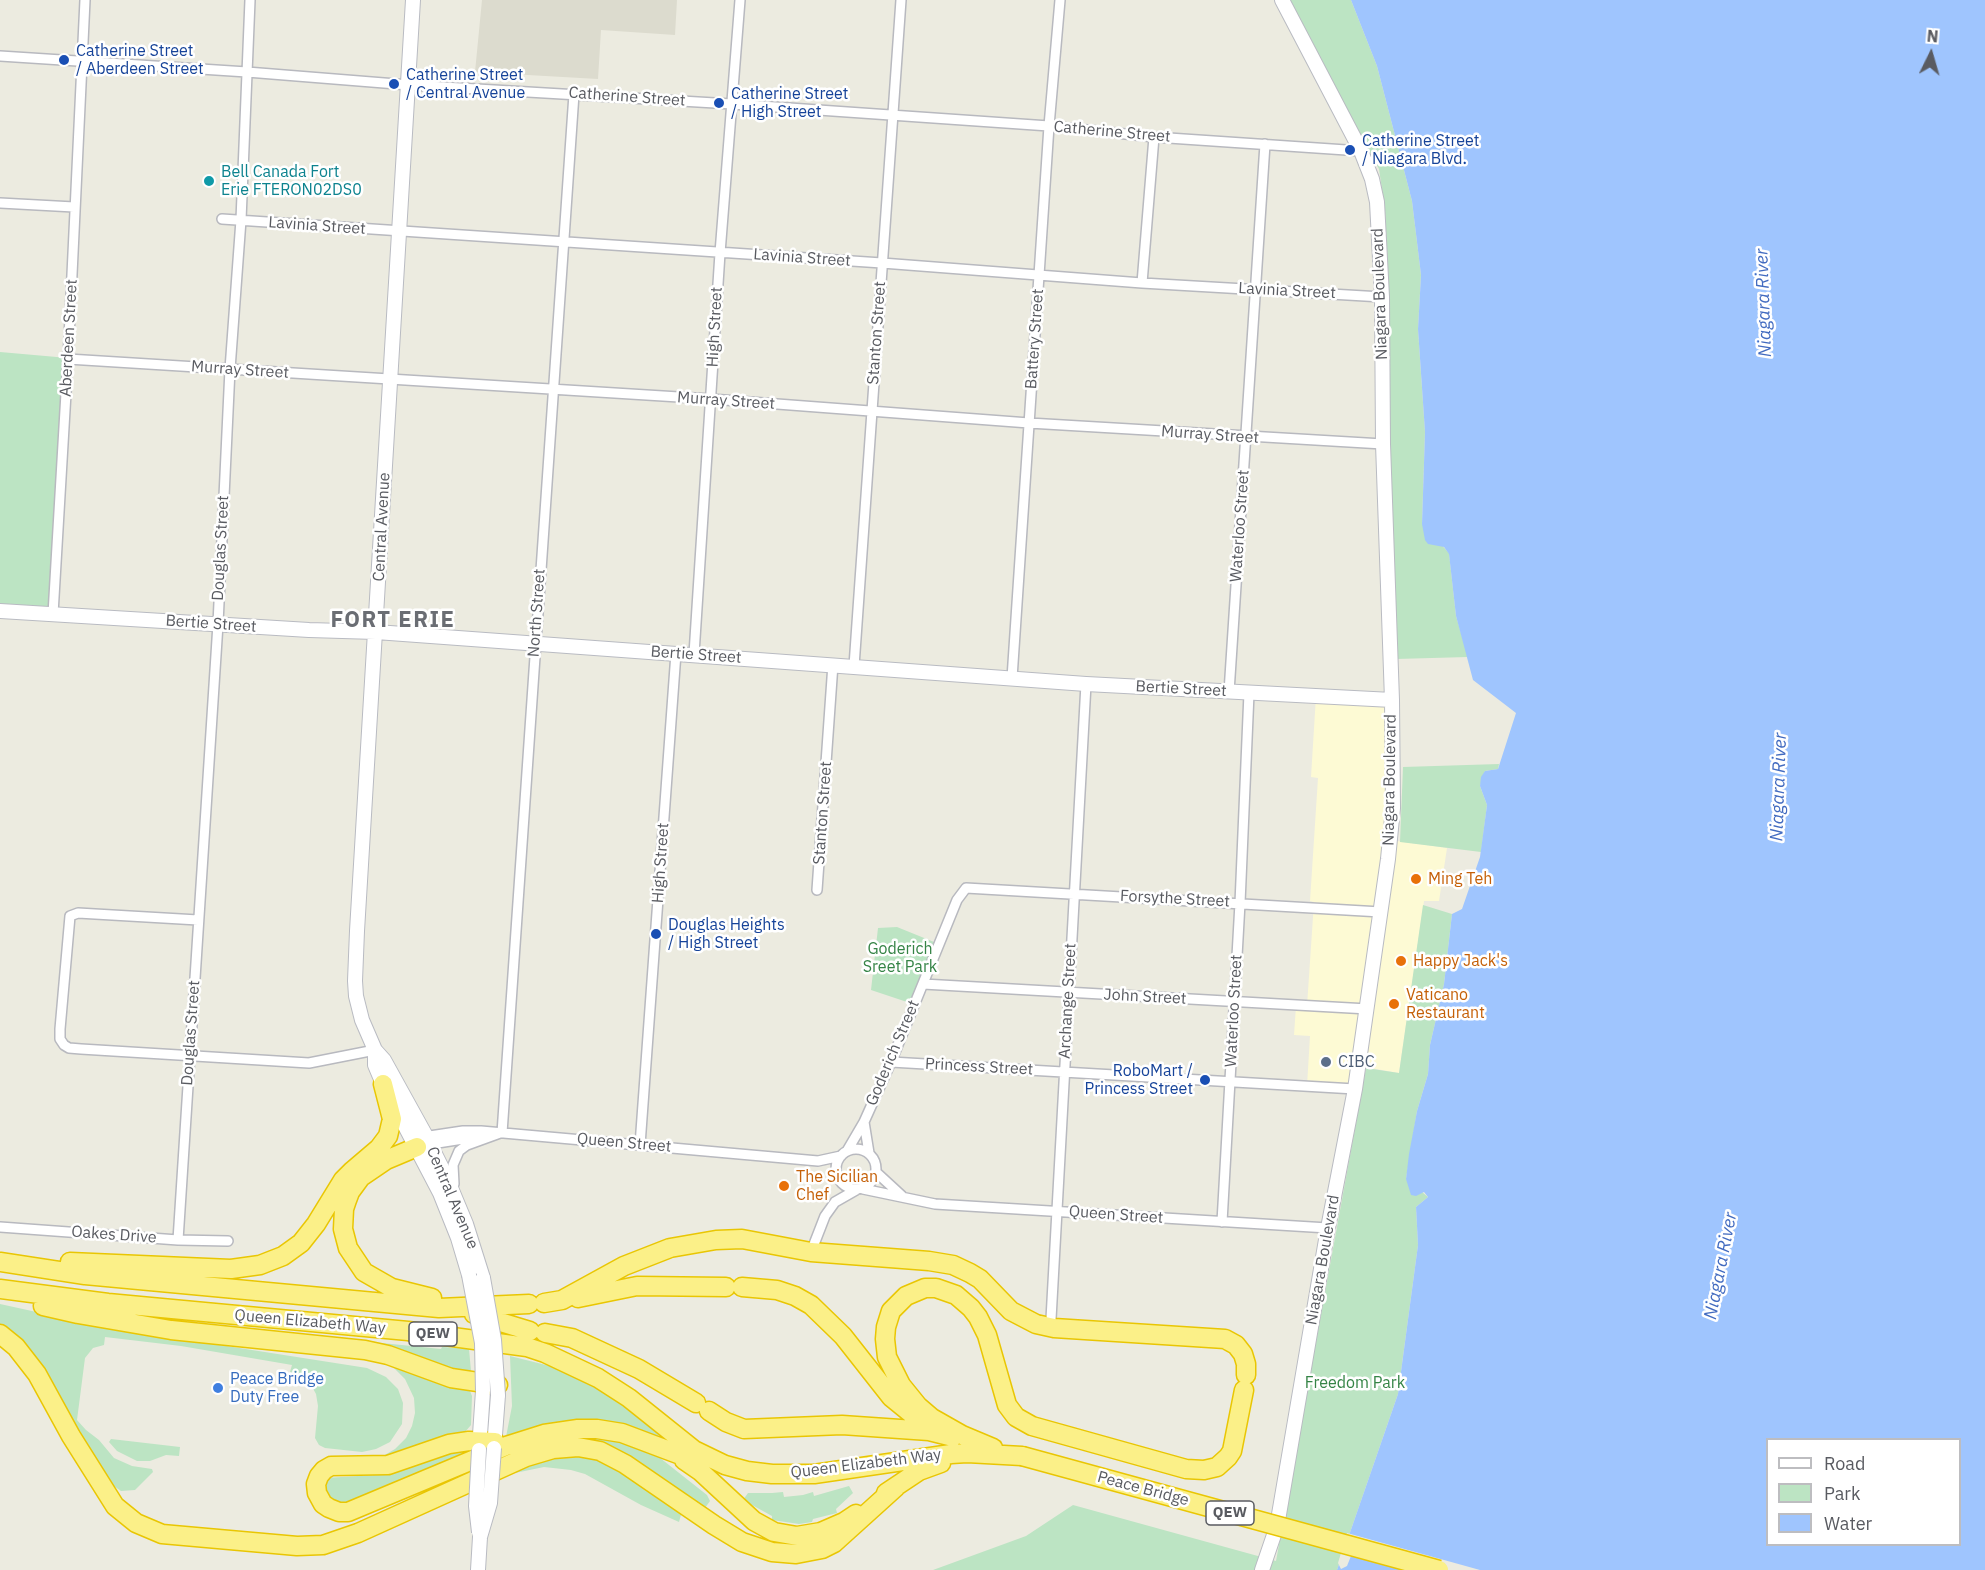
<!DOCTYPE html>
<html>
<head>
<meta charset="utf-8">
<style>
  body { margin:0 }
  #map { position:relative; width:1985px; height:1570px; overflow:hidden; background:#ecebe0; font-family:"IBM Plex Sans",sans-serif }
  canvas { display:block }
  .legend { position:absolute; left:1766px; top:1438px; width:195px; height:108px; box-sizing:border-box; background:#fff; border:2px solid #bdbdc0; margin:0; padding:8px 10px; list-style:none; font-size:18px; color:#595b61 }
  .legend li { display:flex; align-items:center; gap:12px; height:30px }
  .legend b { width:30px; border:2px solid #bdbdc0 }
  .north { position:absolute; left:1901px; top:24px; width:60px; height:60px; -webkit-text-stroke:4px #fff; paint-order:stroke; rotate:5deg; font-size:16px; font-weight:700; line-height:24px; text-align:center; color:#595b61 }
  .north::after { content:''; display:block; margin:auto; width:21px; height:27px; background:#595b61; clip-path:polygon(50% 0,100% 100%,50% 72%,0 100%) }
</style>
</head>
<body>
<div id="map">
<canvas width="1985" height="1570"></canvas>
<ul class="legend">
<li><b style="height:8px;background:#fff"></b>Road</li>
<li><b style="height:16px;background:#bce4c3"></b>Park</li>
<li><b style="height:16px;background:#9fc5fe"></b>Water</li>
</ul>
<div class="north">N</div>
</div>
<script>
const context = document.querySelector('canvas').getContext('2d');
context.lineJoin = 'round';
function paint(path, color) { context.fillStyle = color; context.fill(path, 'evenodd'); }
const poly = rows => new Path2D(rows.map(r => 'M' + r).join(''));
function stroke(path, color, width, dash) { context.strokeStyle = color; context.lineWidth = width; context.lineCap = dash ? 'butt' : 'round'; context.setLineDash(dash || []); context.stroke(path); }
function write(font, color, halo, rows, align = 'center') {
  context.font = font + ' "IBM Plex Sans",sans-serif'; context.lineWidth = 5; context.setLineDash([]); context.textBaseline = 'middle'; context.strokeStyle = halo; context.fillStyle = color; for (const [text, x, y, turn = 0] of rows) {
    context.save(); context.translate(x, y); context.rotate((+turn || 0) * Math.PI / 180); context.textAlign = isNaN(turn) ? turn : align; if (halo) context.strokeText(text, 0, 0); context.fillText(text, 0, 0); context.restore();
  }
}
const commercial = poly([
  [1316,696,1392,700,1390,840,1447,848,1439,901,1424,901,1399,1073,1359,1066,1355,1089,1307,1086,1310,1036,1294,1035,1296,1006,1307,1006,1314,902,1310,901,1318,778,1311,777]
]);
const education = poly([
  [482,0,677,0,675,35,601,30,598,79,475,72]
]);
const green = poly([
  [1289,0,1351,0,1377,66,1412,201,1421,275,1418,329,1425,432,1422,524,1449,553,1456,616,1468,657,1396,659,1386,435,1389,287,1385,210,1379,169],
  [0,352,68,358,53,614,0,610],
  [1499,764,1498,769,1485,771,1480,786,1487,805,1481,852,1400,842,1403,767],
  [1423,905,1452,914,1444,984,1430,1045,1428,1074,1417,1111,1406,1179,1428,1197,1416,1207,1418,1245,1398,1394,1337,1570,933,1570,1026,1536,1073,1505,1276,1561,1366,1068,1399,1073],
  [897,927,934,942,910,1003,871,990,878,928],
  [0,1304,105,1327,367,1368,386,1377,398,1389,403,1403,402,1424,390,1442,376,1449,362,1452,325,1448,319,1445,315,1438,318,1406,316,1394,310,1383,304,1378,290,1372,292,1365,181,1346,105,1337,104,1345,93,1348,85,1358,77,1420,86,1430,99,1440,114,1458,132,1466,152,1469,153,1472,135,1490,121,1491,114,1486,100,1466,49,1381,0,1326],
  [362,1341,441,1349,442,1347,469,1349,471,1371,458,1371],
  [510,1356,550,1366,568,1372,605,1392,660,1434,657,1437,641,1431,505,1442,512,1406],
  [384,1362,470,1391,472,1396,471,1425,465,1432,465,1434,384,1460,383,1456,395,1449,406,1438,412,1426,415,1413,414,1398,405,1379,394,1368],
  [561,1437,608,1437,650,1450,707,1495,710,1501,705,1508],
  [111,1439,180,1447,179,1456,166,1455,150,1461,137,1461,117,1451,109,1442],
  [463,1449,469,1453,352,1505,330,1504,322,1482,325,1478,391,1474,430,1458],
  [564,1454,603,1459,682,1511,679,1522,641,1505,585,1474,571,1470,544,1467,515,1473,513,1470],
  [849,1486,853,1493,836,1509,837,1513,813,1519,812,1522,799,1524,772,1520,772,1516,743,1500,748,1493,772,1493,783,1492,784,1497,803,1495,813,1492,814,1496]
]);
const water = poly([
  [1351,0,1985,0,1985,1570,1337,1570,1398,1394,1418,1245,1416,1207,1428,1197,1424,1192,1416,1196,1411,1195,1406,1179,1409,1154,1417,1111,1428,1074,1430,1045,1444,984,1452,914,1462,909,1480,857,1487,805,1480,786,1481,777,1485,771,1498,769,1516,713,1473,680,1456,616,1449,554,1444,547,1428,544,1425,540,1422,524,1425,432,1418,329,1421,275,1412,201,1377,66],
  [1768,1440,1960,1440,1960,1544,1768,1544]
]);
const pier = poly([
  [1347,1533,1480,1570,1403,1570,1351,1556,1347,1566,1341,1569,1338,1563]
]);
const street = poly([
  [0,56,247,72,409,85,732,104,1049,126,1154,137,1361,151],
  [0,203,74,207],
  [222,219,882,263,1142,283,1382,297],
  [1142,283,1154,137],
  [68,359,711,399,1029,423,1383,444],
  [53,614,68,359,85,0],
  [694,654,720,253,740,0],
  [854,666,901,0],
  [1012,678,1049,126,1060,0],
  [1229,692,1265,144],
  [817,890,833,664],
  [198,920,78,913,70,916,60,1029,60,1039,64,1045,69,1048,81,1049,309,1063,375,1050],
  [923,984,1368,1009],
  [891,1062,1355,1089],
  [864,1122,869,1153],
  [502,1133,574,94],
  [423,1137,463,1131,481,1131,818,1161,841,1156],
  [425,1145,482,1136],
  [640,1145,676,653],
  '836 1169a20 20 0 1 1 40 0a20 20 0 1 1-40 0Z',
  [847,1151,864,1122,891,1062,957,900,966,888,1381,912],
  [877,1173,902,1196],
  [454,1184,453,1165,459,1151,467,1145,500,1133],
  [863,1189,935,1204,1328,1228],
  [1222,1222,1240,903,1249,693],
  [0,1227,178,1240,228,1241],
  [178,1240,218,624,230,369,241,220,250,0],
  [811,1252,825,1216,835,1202,856,1190],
  [1051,1319,1086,684]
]);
const secondary = poly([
  [413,0,357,931,355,981,356,996,362,1020,375,1050,384,1060,426,1136,446,1176,466,1224,483,1278],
  [0,611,309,630,376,632,1086,684,1392,700],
  [375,1050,375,1065,383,1084,440,1193,458,1238,469,1275],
  [494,1448,498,1395],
  [479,1449,483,1391],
  [478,1570,480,1537],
  [1262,1570,1277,1526,1328,1228,1355,1089,1388,859,1393,808,1392,700,1383,444,1382,297,1377,202,1372,179,1361,151,1282,0]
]);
const highway = poly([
  [417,1147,386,1160,361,1177,350,1192,347,1200,344,1209,343,1229,348,1248,364,1272,392,1288,432,1298],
  [0,1262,85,1275,439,1308,529,1304],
  [70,1262,231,1269,260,1265,283,1256,301,1243,316,1224,343,1180,352,1171,379,1148,388,1136,392,1119,383,1084],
  [742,1287,777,1290,795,1296,811,1305,843,1336,891,1397,918,1419],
  [0,1289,108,1303,408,1331,527,1347,545,1353,598,1378,629,1398,694,1450,725,1465,747,1471,772,1474,814,1474,951,1454,967,1453,1022,1456],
  [578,1298,637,1286,726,1287],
  [544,1303,562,1300,624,1266,670,1248,716,1240,742,1239,811,1252,929,1261,953,1265,970,1273,980,1279,1011,1311,1036,1324,1054,1328,1225,1339,1236,1345,1243,1354,1246,1364,1246,1375],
  [43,1306,78,1314,171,1330,365,1350,388,1355,451,1378,498,1385],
  [474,1314,530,1331],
  [545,1333,572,1338,639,1369,696,1403],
  [0,1334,16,1347,37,1374,71,1436,115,1506,136,1523,162,1534,297,1546,323,1545,358,1533,526,1457,553,1449,578,1447,600,1451,625,1464,714,1525,742,1542,772,1552,796,1554,822,1549,834,1543,896,1487],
  [709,1411,726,1422,744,1429,842,1425,929,1431,953,1437],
  [495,1442,469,1441,449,1444,388,1465,331,1466,324,1470,319,1476,316,1484,317,1493,323,1504,329,1508,339,1512,348,1512,506,1446,544,1434,578,1429,597,1429,622,1433,699,1462],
  [993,1448,962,1435,932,1418,918,1406,901,1385,887,1357,885,1339,886,1327,891,1311,906,1296,925,1288,936,1288,956,1295,971,1308,978,1317,987,1335,1007,1405,1016,1417,1032,1426,1186,1469,1204,1470,1217,1467,1228,1457,1232,1451,1244,1390],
  [684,1460,700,1471,754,1521,774,1532,797,1536,821,1532,844,1522,856,1514],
  [886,1493,919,1471,941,1463]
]);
const secondaryBridge = poly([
  [469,1275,482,1343,483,1391],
  [483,1278,494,1340,498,1395],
  [479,1532,476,1506,479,1450],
  [480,1537,490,1503,494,1448]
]);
const highwayBridge = poly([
  [1022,1456,1439,1570]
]);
const markers = [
  [64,60,6,"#1a4fb4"],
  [394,84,6,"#1a4fb4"],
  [719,103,6,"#1a4fb4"],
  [1350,150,6,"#1a4fb4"],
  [209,181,6,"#0f9aa8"],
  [1416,879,6,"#e8710a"],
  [656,934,6,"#1a4fb4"],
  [1401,961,6,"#e8710a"],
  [1394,1004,6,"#e8710a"],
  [1326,1062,6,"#5c6f8a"],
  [1205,1080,6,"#1a4fb4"],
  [784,1186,6,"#e8710a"],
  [218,1388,6,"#3f7fe0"]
];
const shields = [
  [433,1334,48],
  [1230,1513,48]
];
const shieldNames = [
  ["QEW",433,1334],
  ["QEW",1230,1513]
];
const transitNames = [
  ["Catherine Street",76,51],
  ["/ Aberdeen Street",76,69],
  ["Catherine Street",406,75],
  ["/ Central Avenue",406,93],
  ["Catherine Street",731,94],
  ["/ High Street",731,112],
  ["Catherine Street",1362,141],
  ["/ Niagara Blvd.",1362,159],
  ["Douglas Heights",668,925],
  ["/ High Street",668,943],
  ["RoboMart /",1193,1071,"right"],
  ["Princess Street",1193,1089,"right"]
];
const streetNames = [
  ["Catherine Street",627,97,4],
  ["Catherine Street",1112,132,5],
  ["Lavinia Street",317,226,4],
  ["Lavinia Street",802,258,4],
  ["Lavinia Street",1287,291,3],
  ["Niagara Boulevard",1380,294,-92],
  ["High Street",715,327,-87],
  ["Stanton Street",877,333,-86],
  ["Aberdeen Street",69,338,-87],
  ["Battery Street",1035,339,-86],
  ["Murray Street",240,370,4],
  ["Murray Street",726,401,4],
  ["Murray Street",1210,435,4],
  ["Waterloo Street",1240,526,-86],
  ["Central Avenue",382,527,-87],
  ["Douglas Street",221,548,-87],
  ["North Street",537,613,-86],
  ["Bertie Street",211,624,4],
  ["Bertie Street",696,655,4],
  ["Bertie Street",1181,689,3],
  ["Niagara Boulevard",1390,780,-89],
  ["Stanton Street",823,813,-86],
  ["High Street",661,863,-86],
  ["Forsythe Street",1175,899,3],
  ["John Street",1145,997,3],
  ["Archange Street",1068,1001,-87],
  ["Waterloo Street",1234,1011,-87],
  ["Douglas Street",191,1033,-86],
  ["Goderich Street",893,1053,-67],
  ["Princess Street",979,1067,3],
  ["Queen Street",624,1143,5],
  ["Central Avenue",452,1198,67],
  ["Queen Street",1116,1215,4],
  ["Oakes Drive",114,1235,4],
  ["Niagara Boulevard",1323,1260,-80],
  ["Queen Elizabeth Way",310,1322,5],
  ["Queen Elizabeth Way",866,1464,-7],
  ["Peace Bridge",1143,1489,15]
];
const cultureNames = [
  ["Bell Canada Fort",221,172],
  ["Erie FTERON02DS0",221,190]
];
const foodNames = [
  ["Ming Teh",1428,879],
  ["Happy Jack's",1413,961],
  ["Vaticano",1406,995],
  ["Restaurant",1406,1013],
  ["The Sicilian",796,1177],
  ["Chef",796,1195]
];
const parkNames = [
  ["Goderich",900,949],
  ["Sreet Park",900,967],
  ["Freedom Park",1355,1383]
];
const serviceNames = [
  ["CIBC",1338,1062]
];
const shopNames = [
  ["Peace Bridge",230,1379],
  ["Duty Free",230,1397]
];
const waterNames = [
  ["Niagara River",1764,303,-92],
  ["Niagara River",1779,787,-88],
  ["Niagara River",1721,1266,-79]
];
const districtNames = [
  ["FORT ERIE",393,621]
];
paint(commercial, '#fdfad4');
paint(education, '#dcdbce');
paint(green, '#bce4c3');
paint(water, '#9fc5fe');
paint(pier, '#ecebe0');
stroke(street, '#b8b9bf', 12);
stroke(secondary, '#b9bbc2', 16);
stroke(highway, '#e9c603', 21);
stroke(street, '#fff', 9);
stroke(secondary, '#fff', 14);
stroke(highway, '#fbf088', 18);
stroke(secondaryBridge, '#b9bbc2', 16, []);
stroke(highwayBridge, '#e9c603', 21, []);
stroke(secondaryBridge, '#fff', 14);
stroke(highwayBridge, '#fbf088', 18);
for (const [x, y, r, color] of markers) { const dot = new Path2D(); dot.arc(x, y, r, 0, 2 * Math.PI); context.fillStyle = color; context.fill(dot); stroke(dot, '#fff', 2); }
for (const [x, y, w] of shields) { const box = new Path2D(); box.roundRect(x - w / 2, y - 12, w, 24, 4.5); context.fillStyle = '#fff'; context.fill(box); stroke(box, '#595b61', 1.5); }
write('bold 15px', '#595b61', null, shieldNames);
write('16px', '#164399', '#fff', transitNames, 'left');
write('16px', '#595b61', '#fff', streetNames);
write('16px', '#0d838f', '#fff', cultureNames, 'left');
write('16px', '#c56008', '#fff', foodNames, 'left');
write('16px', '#358446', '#fff', parkNames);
write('16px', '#4e5e75', '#fff', serviceNames, 'left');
write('16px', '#366cbe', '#fff', shopNames, 'left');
write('italic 18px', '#426bc0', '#fff', waterNames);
context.letterSpacing = '1.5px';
write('bold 22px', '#6a6d73', '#fff', districtNames);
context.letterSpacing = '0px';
</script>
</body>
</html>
